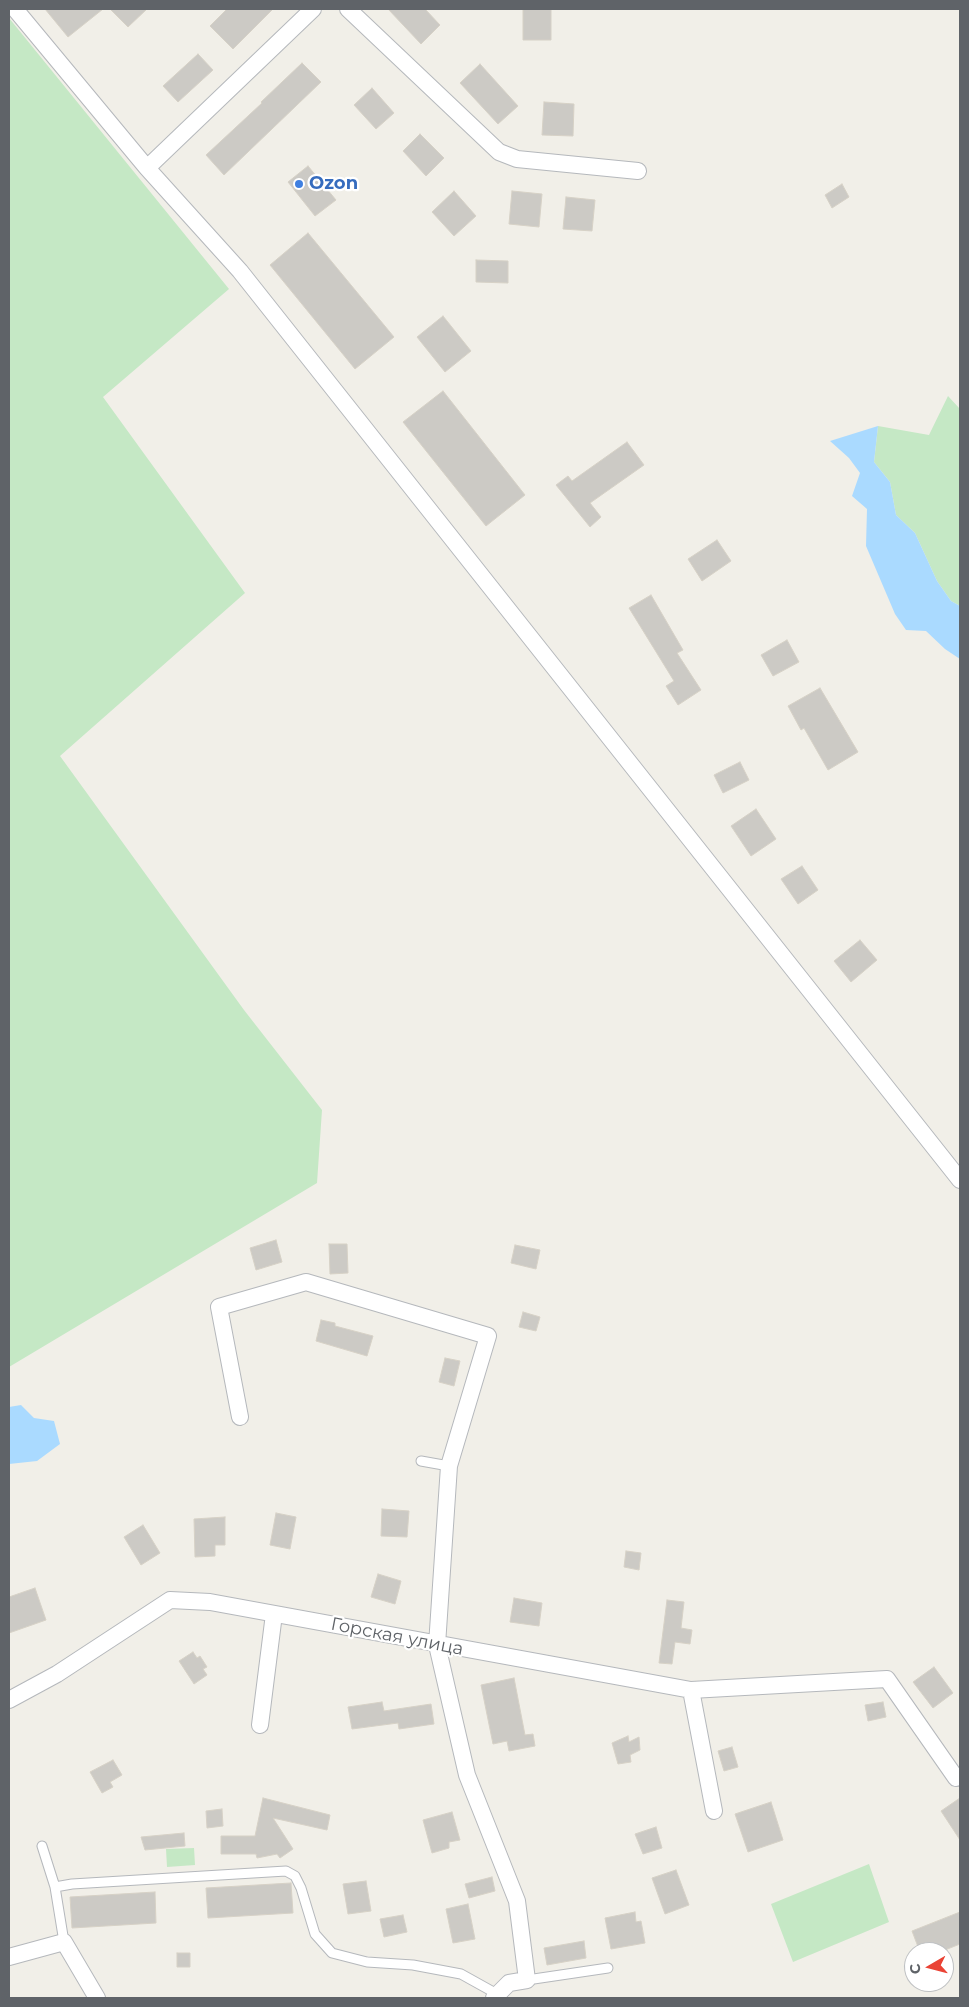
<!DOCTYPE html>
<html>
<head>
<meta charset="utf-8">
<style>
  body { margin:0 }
  #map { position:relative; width:969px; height:2007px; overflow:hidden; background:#f1efe8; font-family:Montserrat,sans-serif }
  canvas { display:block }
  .frame { position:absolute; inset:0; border:10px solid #5f6368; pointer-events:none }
  .north { position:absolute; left:904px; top:1942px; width:50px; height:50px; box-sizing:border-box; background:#fff; border:1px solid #bfc1c3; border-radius:50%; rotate:262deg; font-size:14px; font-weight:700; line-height:20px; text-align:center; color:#5f6368 }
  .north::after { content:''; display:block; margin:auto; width:18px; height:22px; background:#ea4335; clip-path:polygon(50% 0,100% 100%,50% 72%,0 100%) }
</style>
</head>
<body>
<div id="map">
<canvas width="969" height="2007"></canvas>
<div class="frame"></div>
<div class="north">С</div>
</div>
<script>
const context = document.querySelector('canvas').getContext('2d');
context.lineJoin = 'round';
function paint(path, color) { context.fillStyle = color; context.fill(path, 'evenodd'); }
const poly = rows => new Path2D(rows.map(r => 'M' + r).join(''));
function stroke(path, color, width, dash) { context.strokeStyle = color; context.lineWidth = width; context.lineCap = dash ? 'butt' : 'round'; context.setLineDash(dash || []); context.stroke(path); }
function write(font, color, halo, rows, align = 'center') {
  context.font = font + ' Montserrat,sans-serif'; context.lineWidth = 4.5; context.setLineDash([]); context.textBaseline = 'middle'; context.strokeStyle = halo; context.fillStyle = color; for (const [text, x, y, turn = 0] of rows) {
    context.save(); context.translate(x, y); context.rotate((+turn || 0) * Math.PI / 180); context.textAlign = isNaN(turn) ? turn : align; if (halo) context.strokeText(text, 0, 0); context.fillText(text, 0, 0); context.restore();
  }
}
const green = poly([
  [9,18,229,289,103,397,245,593,60,756,244,1010,322,1110,317,1183,9,1367],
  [948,396,960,409,960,606,951,601,937,581,915,533,896,515,890,482,874,462,878,426,929,435],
  [194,1848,195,1865,167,1867,166,1849],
  [869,1864,889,1922,793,1962,771,1904]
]);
const water = poly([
  [878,426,874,462,890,482,896,515,915,533,937,581,951,601,960,606,960,659,945,649,926,631,906,630,895,614,866,546,867,509,852,496,860,473,849,458,830,441],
  [21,1405,34,1418,54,1421,60,1444,37,1461,9,1464,9,1407]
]);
const building = poly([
  [45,9,103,9,68,37,45,9],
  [110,9,147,9,128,27,110,9],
  [227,9,273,9,233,49,210,26,227,9],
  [388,9,425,9,440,25,421,44,388,9],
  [523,9,551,9,551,40,523,40,523,9],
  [198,54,213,70,178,102,163,86,198,54],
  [302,63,321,82,224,175,206,155,262,103,261,102,302,63],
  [480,64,518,106,498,124,460,83,480,64],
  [372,88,394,113,376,129,354,105,372,88],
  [544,102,574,104,573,136,542,135,544,102],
  [420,134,444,158,426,176,403,151,420,134],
  [308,166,336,200,315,216,288,182,308,166],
  [842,184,849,197,832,208,825,195,842,184],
  [454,191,476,216,454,236,432,212,454,191],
  [512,191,542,194,539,227,509,224,512,191],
  [566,197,595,200,592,231,563,229,566,197],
  [308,233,394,337,355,369,270,265,308,233],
  [476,260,508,261,508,283,476,282,476,260],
  [443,316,471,351,445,372,417,337,443,316],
  [443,391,525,495,486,526,403,422,443,391],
  [627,442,644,465,590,503,601,517,590,527,556,485,568,476,572,481,627,442],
  [717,540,731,561,702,581,688,559,717,540],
  [651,595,683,650,677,653,701,690,678,705,666,686,674,681,629,608,651,595],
  [787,640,799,662,773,676,761,655,787,640],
  [820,688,858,752,828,770,804,728,801,730,788,706,820,688],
  [740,762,749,780,723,793,714,775,740,762],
  [756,809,776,839,751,856,731,826,756,809],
  [802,866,818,890,798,904,781,879,802,866],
  [860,940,877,960,851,982,834,961,860,940],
  [276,1240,282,1262,256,1270,250,1248,276,1240],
  [329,1244,347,1244,348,1273,330,1274,329,1244],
  [515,1245,540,1250,536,1269,511,1263,515,1245],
  [523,1312,540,1317,536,1331,519,1327,523,1312],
  [321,1320,335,1323,335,1326,373,1336,367,1356,316,1341,321,1320],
  [445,1358,460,1361,454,1386,439,1382,445,1358],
  [382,1509,409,1511,407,1537,381,1536,382,1509],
  [276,1513,296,1517,290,1549,270,1545,276,1513],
  [225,1517,225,1545,215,1545,215,1556,195,1557,194,1519,225,1517],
  [143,1525,160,1553,141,1565,124,1537,143,1525],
  [626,1551,641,1553,639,1570,624,1567,626,1551],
  [378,1574,401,1581,395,1604,371,1597,378,1574],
  [35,1588,46,1620,9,1633,9,1597,35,1588],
  [514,1598,542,1603,539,1626,510,1622,514,1598],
  [667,1600,684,1602,681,1628,692,1630,690,1644,675,1642,672,1664,659,1663,667,1600],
  [193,1652,197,1658,200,1656,207,1667,203,1669,207,1675,194,1684,179,1661,193,1652],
  [934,1667,953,1693,933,1708,913,1682,934,1667],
  [514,1678,525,1735,533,1734,535,1746,509,1751,507,1741,493,1744,481,1685,514,1678],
  [382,1702,384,1711,431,1704,434,1724,399,1729,398,1723,352,1729,348,1707,382,1702],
  [883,1702,886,1717,868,1721,865,1705,883,1702],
  [628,1736,629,1742,639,1737,640,1750,630,1755,631,1762,618,1764,612,1743,628,1736],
  [732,1747,738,1767,724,1771,718,1751,732,1747],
  [113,1760,122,1775,110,1782,113,1787,102,1793,90,1772,113,1760],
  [263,1798,330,1815,327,1830,273,1818,293,1849,280,1858,277,1854,257,1858,256,1854,221,1854,221,1836,255,1836,263,1798],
  [960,1798,960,1840,941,1811,960,1798],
  [771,1802,783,1840,748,1852,735,1814,771,1802],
  [222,1809,223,1826,207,1828,206,1811,222,1809],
  [452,1812,460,1840,449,1842,449,1848,432,1853,423,1820,452,1812],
  [656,1827,662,1848,643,1854,635,1834,656,1827],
  [184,1833,185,1846,145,1850,141,1837,184,1833],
  [676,1870,689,1905,665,1914,652,1878,676,1870],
  [492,1877,495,1891,469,1898,465,1884,492,1877],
  [366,1881,371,1911,348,1914,343,1884,366,1881],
  [291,1883,293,1913,208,1918,206,1888,291,1883],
  [155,1892,156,1923,72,1928,70,1897,155,1892],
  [468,1904,475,1939,453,1943,446,1909,468,1904],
  [635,1912,636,1922,641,1921,645,1943,611,1949,605,1918,635,1912],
  [960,1912,960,1944,940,1952,920,1952,912,1931,960,1912],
  [403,1915,407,1932,384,1937,380,1919,403,1915],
  [584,1941,586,1958,547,1965,544,1948,584,1941],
  [177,1953,190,1953,190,1967,177,1967,177,1953]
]);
const service = poly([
  [421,1461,449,1466],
  [42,1846,55,1887,64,1942],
  [55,1887,72,1884,286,1871,295,1876,301,1888,315,1934,332,1953,367,1962,413,1965,461,1974,497,1994],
  [527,1980,608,1968]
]);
const minor = poly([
  [15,9,147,168,240,271,960,1180],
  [348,9,499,152,517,159,638,171],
  [147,168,313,9],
  [240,1417,219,1307,306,1282,488,1336,449,1466,437,1645,467,1775,517,1901,527,1980,509,1983,494,1998],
  [691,1690,887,1679,956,1778],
  [9,1700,57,1674,170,1600,210,1602,691,1690,714,1811],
  [260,1725,274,1614],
  [9,1957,64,1942,97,1998]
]);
const markers = [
  [299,184,5,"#3f7fe0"]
];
const shopNames = [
  ["Ozon",309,184]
];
const streetNames = [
  ["Горская улица",397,1637,11]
];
paint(green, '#c5e8c5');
paint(water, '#aadaff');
paint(building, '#cccac5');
stroke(building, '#d6d1c6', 1);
stroke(service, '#b5b8bc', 11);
stroke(minor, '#b5b8bc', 18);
stroke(service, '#fff', 9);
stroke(minor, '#fff', 16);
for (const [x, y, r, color] of markers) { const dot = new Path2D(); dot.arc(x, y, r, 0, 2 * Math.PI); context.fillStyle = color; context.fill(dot); stroke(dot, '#fff', 2); }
write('bold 18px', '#366cbe', '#fff', shopNames, 'left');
write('18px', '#5f6368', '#fff', streetNames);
</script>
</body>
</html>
